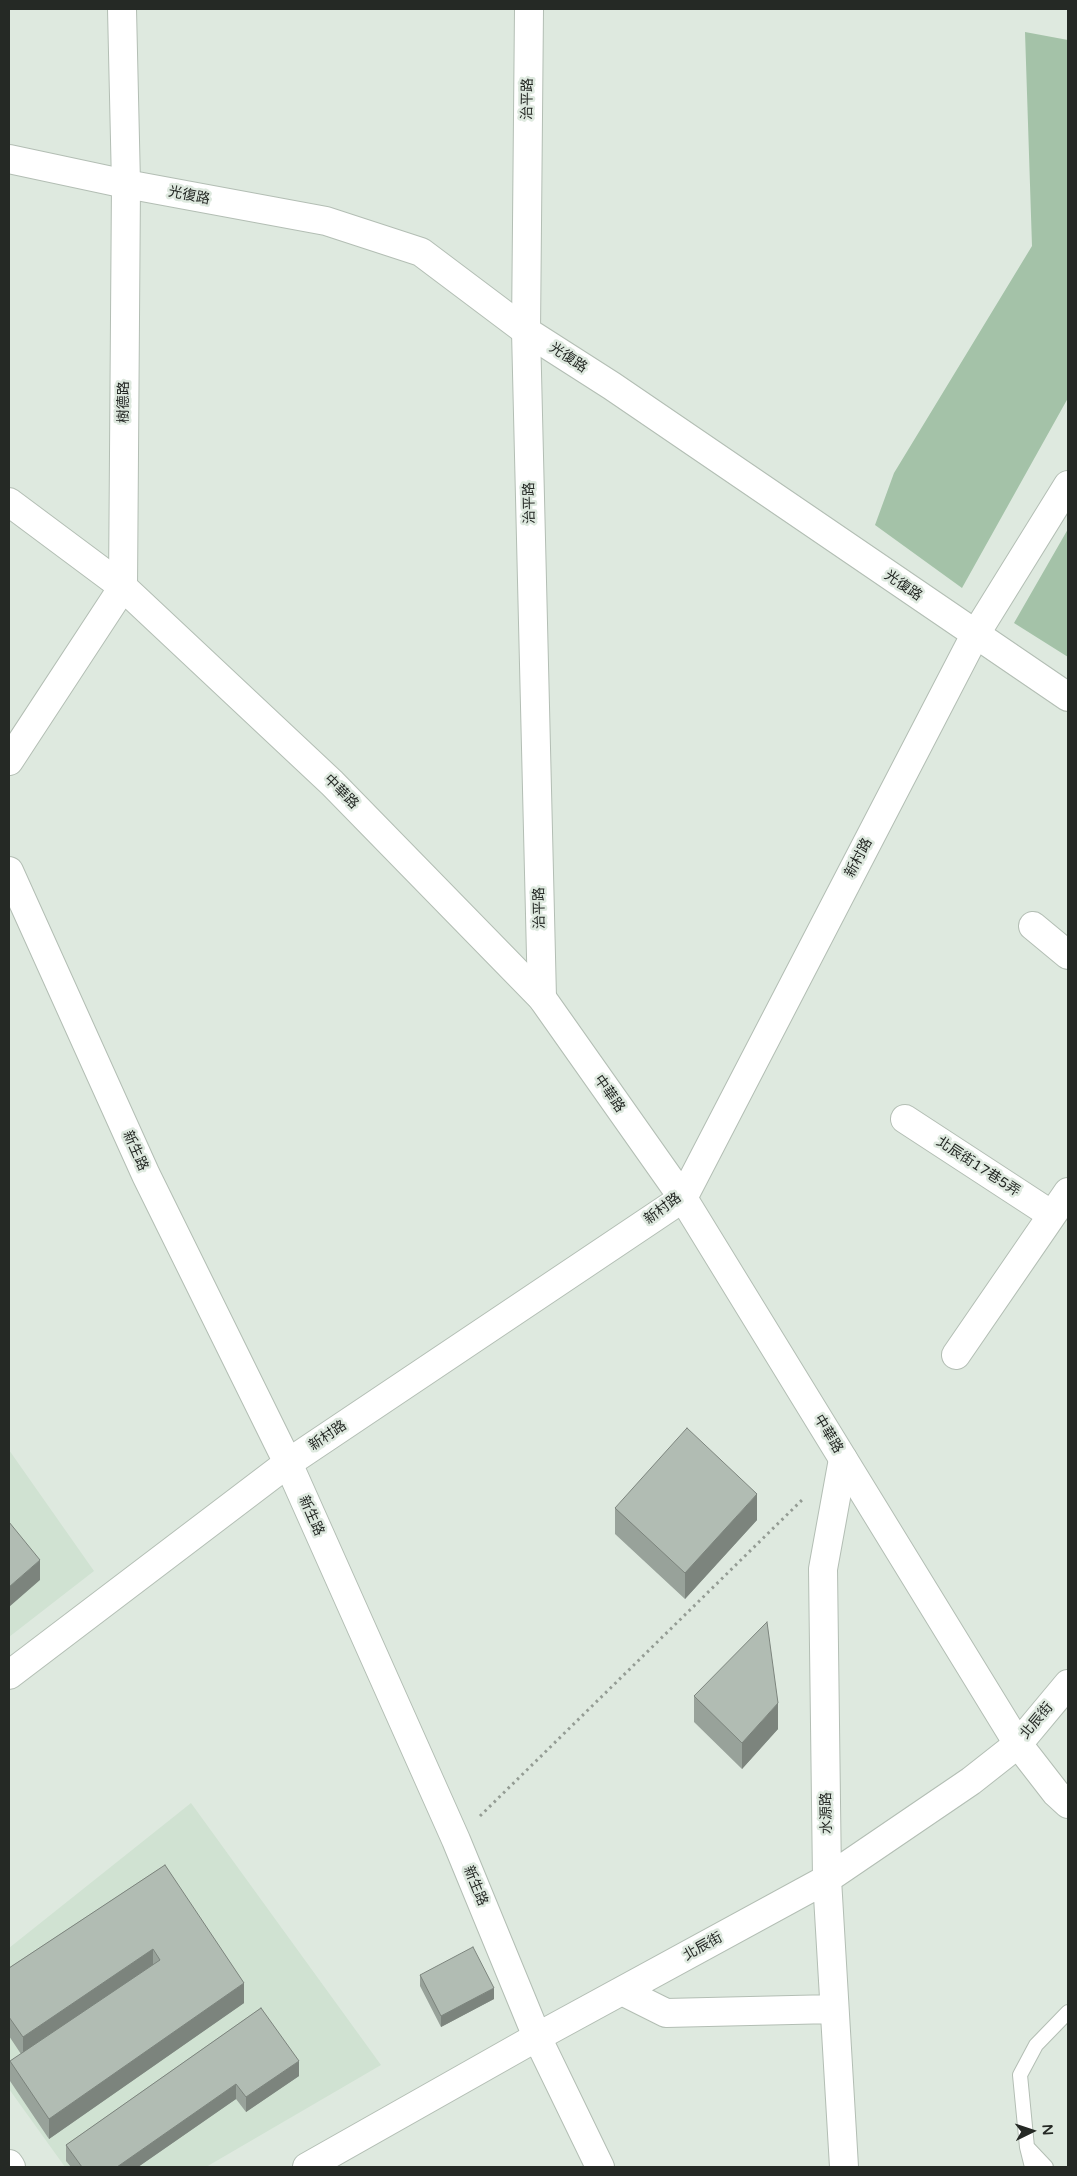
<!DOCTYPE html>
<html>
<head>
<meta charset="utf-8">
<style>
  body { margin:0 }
  #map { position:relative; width:1077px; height:2176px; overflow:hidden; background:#dee9df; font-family:"Varela Round",sans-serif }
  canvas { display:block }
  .frame { position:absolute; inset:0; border:10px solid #252925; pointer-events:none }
  .north { position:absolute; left:1007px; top:2106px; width:50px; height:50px; -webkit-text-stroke:4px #dee9df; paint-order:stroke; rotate:86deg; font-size:14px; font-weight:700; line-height:20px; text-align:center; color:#252925 }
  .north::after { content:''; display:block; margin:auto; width:18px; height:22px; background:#252925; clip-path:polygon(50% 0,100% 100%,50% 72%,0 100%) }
</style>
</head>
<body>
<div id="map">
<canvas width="1077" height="2176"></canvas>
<div class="frame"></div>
<div class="north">N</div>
</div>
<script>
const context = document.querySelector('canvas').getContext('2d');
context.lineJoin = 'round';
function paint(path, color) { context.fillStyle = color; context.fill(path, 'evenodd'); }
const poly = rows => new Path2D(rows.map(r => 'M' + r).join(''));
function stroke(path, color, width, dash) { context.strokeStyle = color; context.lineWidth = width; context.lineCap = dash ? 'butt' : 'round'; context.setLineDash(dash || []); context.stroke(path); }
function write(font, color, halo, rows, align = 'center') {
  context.font = font + ' "Varela Round","Noto Sans TC",sans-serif'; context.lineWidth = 5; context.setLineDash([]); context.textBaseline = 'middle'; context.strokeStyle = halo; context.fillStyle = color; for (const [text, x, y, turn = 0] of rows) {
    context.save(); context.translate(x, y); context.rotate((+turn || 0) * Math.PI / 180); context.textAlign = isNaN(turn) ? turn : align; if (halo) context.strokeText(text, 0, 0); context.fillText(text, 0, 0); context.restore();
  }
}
const built = poly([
  [9,1450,94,1571,9,1637],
  [191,1803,381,2065,206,2167,65,2167,9,2089,9,1948]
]);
const green = poly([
  [1025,32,1068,40,1068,398,962,588,875,525,894,473,1032,246],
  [1068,529,1068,657,1014,623]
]);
const path = poly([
  [480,1816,802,1500]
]);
const service = poly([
  [1029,2149,1046,2167],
  [1032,2167,1027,2147,1020,2075,1036,2045,1068,2012]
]);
const minor = poly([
  [529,9,526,331,542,998],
  [9,502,123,587,9,761],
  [1033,926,1068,955],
  [905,1119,1052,1215],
  [956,1355,1068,1192],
  [843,1459,823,1569,827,1879,844,2167],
  [9,1675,288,1463,683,1198,975,635,1068,485],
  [622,1991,666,2013,834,2009],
  [9,2164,11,2167],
  [307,2167,537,2037,827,1879,971,1781,1018,1744,1068,1684]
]);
const tertiary = poly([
  [9,159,126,184,326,221,421,252,526,331,612,386,1068,697]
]);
const secondary = poly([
  [122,9,126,184,123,587,332,783,542,998,683,1198,1018,1744,1056,1793,1068,1804],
  [9,871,146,1175,288,1463,456,1840,537,2037,600,2167]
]);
const wall = poly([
  [615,1508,757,1520,685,1599,615,1534],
  [694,1696,778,1729,742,1769,694,1722],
  [165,1865,244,2003,49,2139,10,2081,10,2061,21,2054,9,2036,9,1968],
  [420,1975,494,1999,441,2027,420,1986],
  [261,2008,299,2076,246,2112,236,2099,138,2167,71,2167,66,2161,66,2145]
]);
const shadedWall = poly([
  [757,1494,757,1520,685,1599,685,1573],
  [40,1560,40,1580,9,1607,9,1587],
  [778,1703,778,1729,742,1769,742,1743],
  [153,1949,153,1969,23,2057,23,2037],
  [244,1983,244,2003,49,2139,49,2119],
  [494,1988,494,1999,441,2027,441,2016],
  [299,2061,299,2076,246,2112,246,2097],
  [236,2084,236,2099,138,2167,117,2167]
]);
const building = poly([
  [687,1428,757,1494,685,1573,615,1508,687,1428],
  [9,1522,40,1560,9,1587,9,1522],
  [767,1622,778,1703,742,1743,694,1696,767,1622],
  [165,1865,244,1983,49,2119,10,2061,160,1960,153,1949,23,2037,9,2017,9,1968,165,1865],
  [473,1947,494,1988,441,2016,420,1975,473,1947],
  [261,2008,299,2061,246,2097,236,2084,117,2167,82,2167,66,2145,261,2008]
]);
const streetNames = [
  ["治平路",528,99,-89],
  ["光復路",189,196,11],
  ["光復路",568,358,33],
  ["樹德路",124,402,-90],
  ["治平路",530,503,-91],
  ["光復路",903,586,34],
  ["中華路",341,792,45],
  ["新村路",859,858,-62],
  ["治平路",540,908,-91],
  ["中華路",609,1094,55],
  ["新生路",135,1151,66],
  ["北辰街17巷5弄",978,1167,33],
  ["新村路",663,1209,-37],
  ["中華路",828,1434,59],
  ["新村路",328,1436,-34],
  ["新生路",311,1516,66],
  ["北辰街",1037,1721,-50],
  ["水源路",827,1813,-91],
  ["新生路",475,1886,68],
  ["北辰街",703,1947,-29]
];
paint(built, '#d0e2d2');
paint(green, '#a4c2a8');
stroke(service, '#b3beb4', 16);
stroke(minor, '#b3beb4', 30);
stroke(tertiary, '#b3beb4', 30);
stroke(secondary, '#b3beb4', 30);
stroke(path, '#949c94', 3, [2.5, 4]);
stroke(service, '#fff', 14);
stroke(minor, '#fff', 28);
stroke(tertiary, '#fff', 28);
stroke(secondary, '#fff', 28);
paint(wall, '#98a29a');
paint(shadedWall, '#7c847d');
paint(building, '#b1bcb3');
stroke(building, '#7c847d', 1);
write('14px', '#252925', '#dee9df', streetNames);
</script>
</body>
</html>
